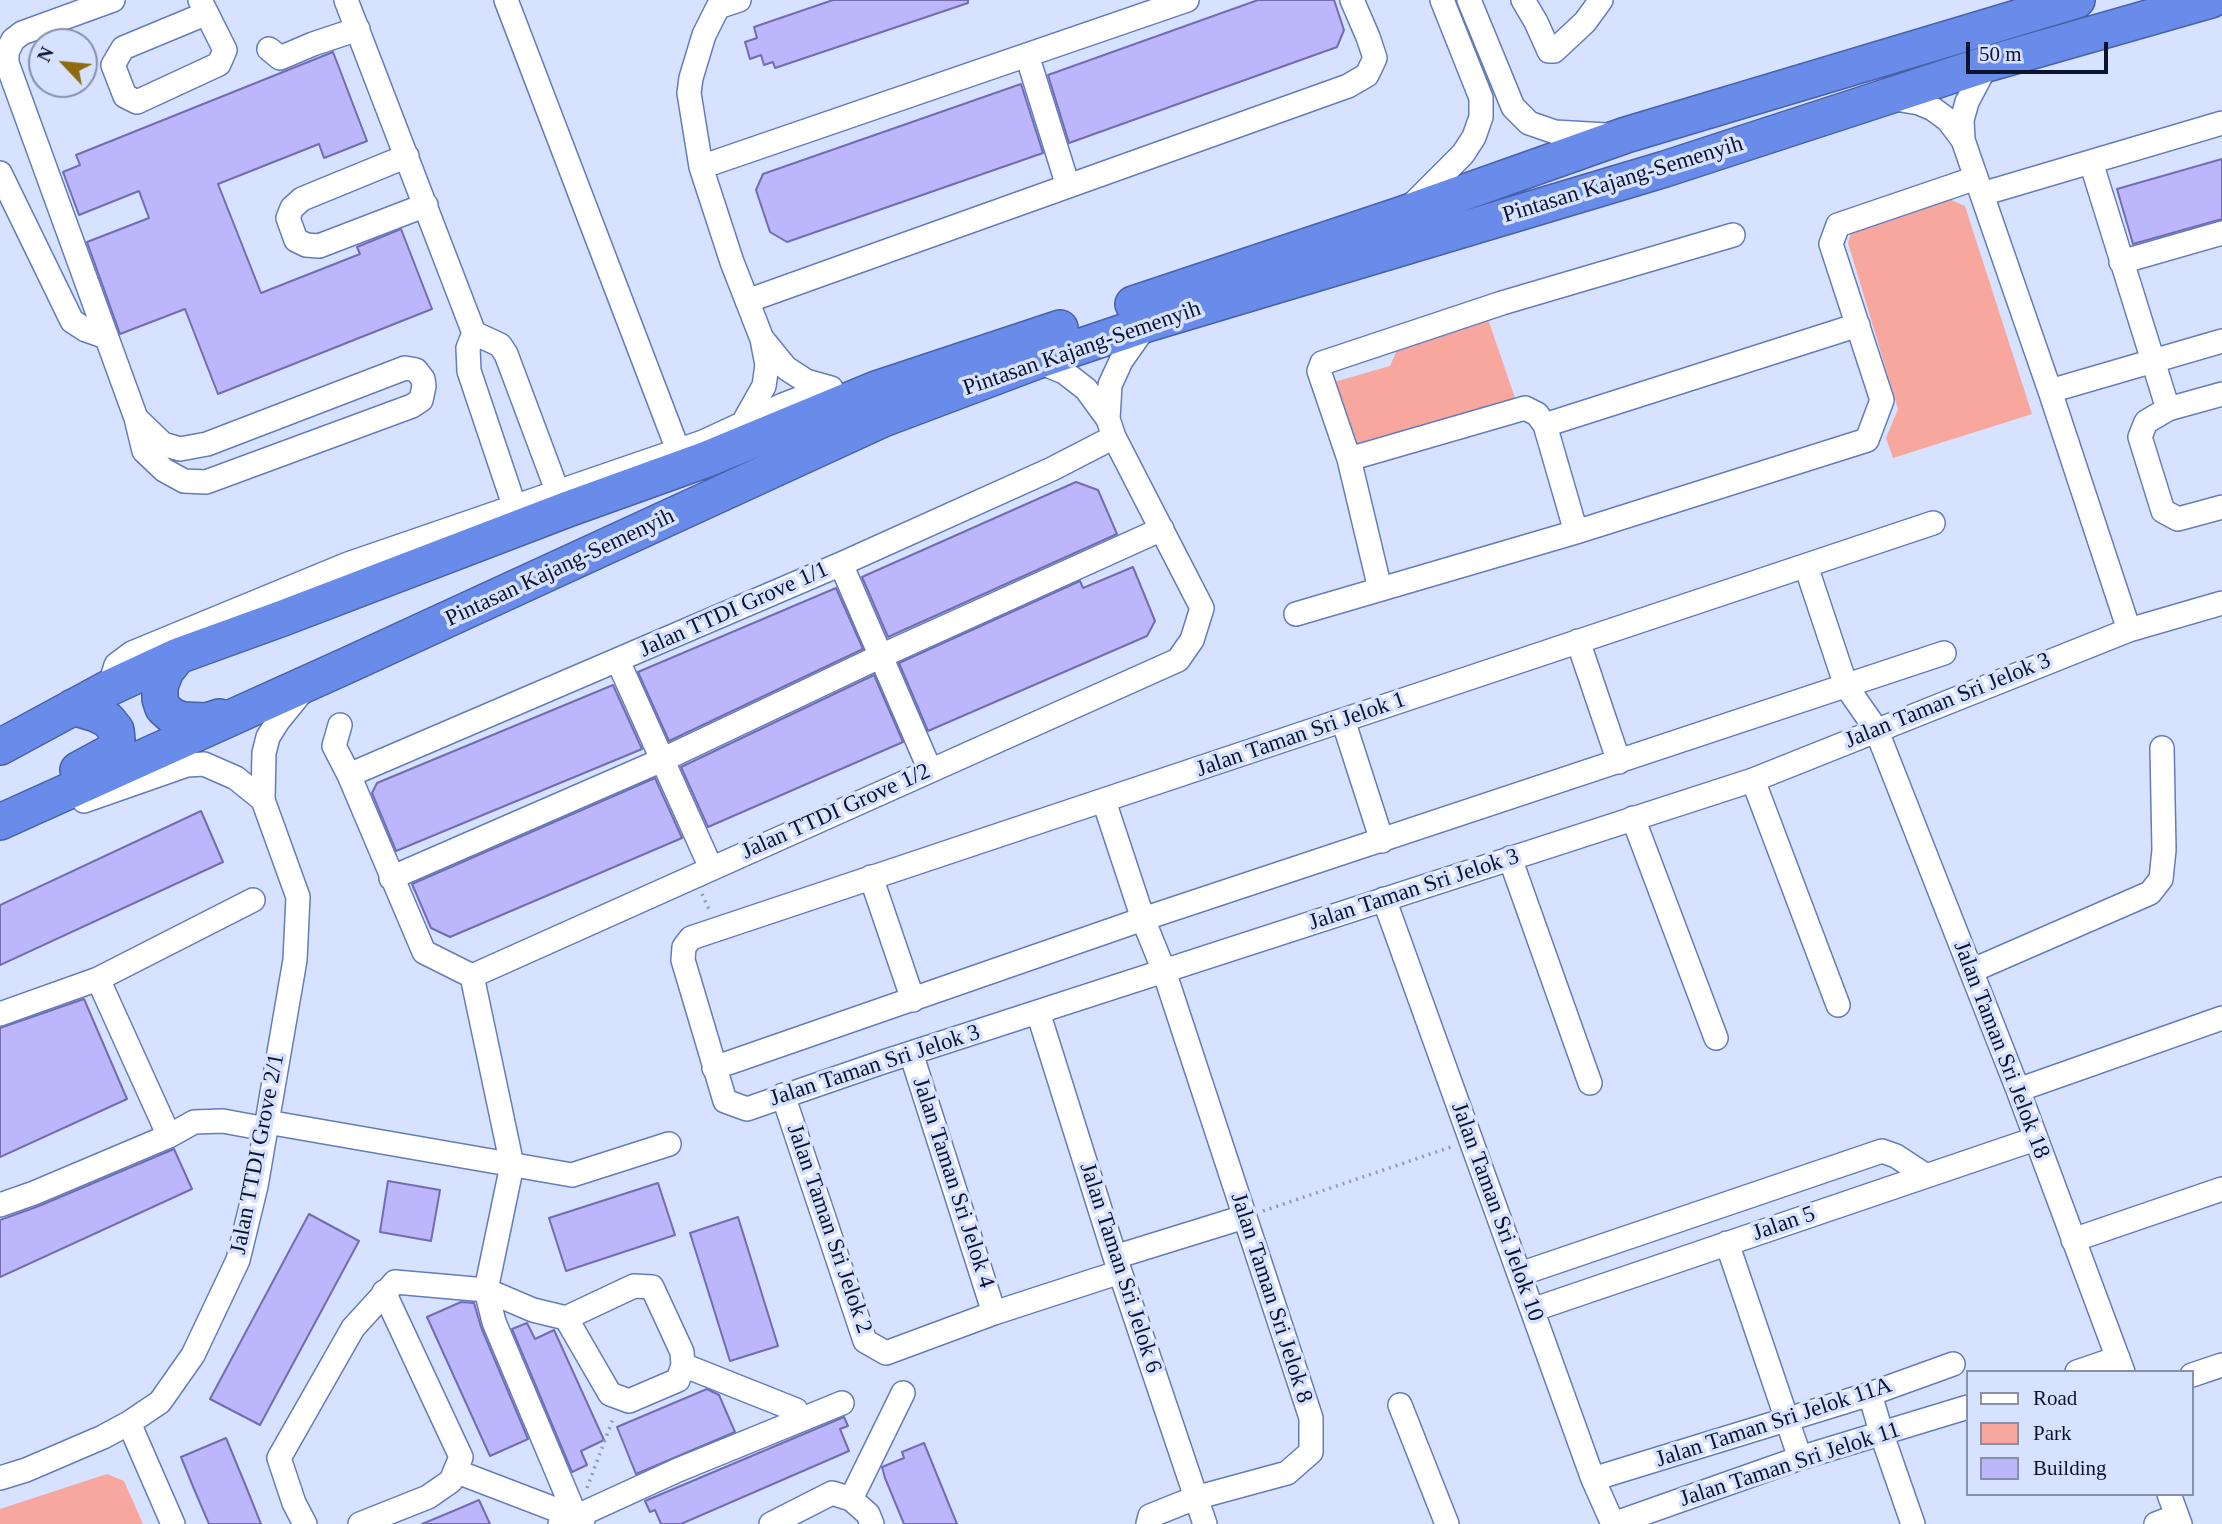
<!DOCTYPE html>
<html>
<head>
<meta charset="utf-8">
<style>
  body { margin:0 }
  #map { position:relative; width:2222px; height:1524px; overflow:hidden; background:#d6e2ff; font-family:"Times New Roman",serif }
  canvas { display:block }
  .legend { position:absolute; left:1966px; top:1370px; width:228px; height:126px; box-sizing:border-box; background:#d6e2ff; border:2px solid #8590ab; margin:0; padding:9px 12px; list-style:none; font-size:21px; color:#0c142d }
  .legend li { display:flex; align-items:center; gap:14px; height:35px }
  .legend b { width:35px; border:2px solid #8590ab }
  .north { position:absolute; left:28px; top:28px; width:70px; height:70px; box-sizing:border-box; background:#d6e2ff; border:2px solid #8590ab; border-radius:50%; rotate:296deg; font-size:19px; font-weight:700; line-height:28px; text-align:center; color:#0c142d }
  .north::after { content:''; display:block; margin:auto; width:24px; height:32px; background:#8c6c0e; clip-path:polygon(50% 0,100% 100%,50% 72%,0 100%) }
  .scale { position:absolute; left:1966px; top:42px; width:142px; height:32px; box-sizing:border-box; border:4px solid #0c142d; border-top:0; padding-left:9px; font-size:21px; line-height:24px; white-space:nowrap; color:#0c142d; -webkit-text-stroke:5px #d6e2ff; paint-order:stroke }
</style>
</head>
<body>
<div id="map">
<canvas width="2222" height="1524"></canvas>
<ul class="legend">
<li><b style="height:9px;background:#fff"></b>Road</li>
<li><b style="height:19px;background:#f7a79d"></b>Park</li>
<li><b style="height:19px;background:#bcb7fd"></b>Building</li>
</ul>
<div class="north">N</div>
<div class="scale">50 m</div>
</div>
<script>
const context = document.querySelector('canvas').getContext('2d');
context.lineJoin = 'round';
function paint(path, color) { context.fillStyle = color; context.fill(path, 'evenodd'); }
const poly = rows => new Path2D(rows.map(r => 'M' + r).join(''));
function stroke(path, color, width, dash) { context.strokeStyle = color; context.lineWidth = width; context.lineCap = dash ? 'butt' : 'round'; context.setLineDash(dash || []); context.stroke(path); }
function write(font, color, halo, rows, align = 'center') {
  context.font = font + ' "Times New Roman",serif'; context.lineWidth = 7; context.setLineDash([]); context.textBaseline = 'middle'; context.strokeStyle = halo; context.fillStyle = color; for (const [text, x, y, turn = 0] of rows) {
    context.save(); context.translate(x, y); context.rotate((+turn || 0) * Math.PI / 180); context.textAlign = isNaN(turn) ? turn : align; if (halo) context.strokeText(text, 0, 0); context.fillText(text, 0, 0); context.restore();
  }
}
const green = poly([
  [1942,196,1965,206,2032,414,1893,458,1886,438,1898,409,1848,243,1853,227],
  [1488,319,1516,401,1352,454,1327,384,1390,366,1397,350],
  [107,1474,124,1481,143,1524,0,1524,0,1509]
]);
const building = poly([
  [833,0,968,0,968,3,775,68,773,62,764,65,761,55,750,59,745,42,757,38,754,27,833,0],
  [1258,0,1334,0,1344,30,1337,47,1069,143,1048,75,1258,0],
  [333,52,367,141,324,158,319,144,218,184,261,293,360,254,357,247,401,229,432,309,218,394,185,309,120,334,87,242,149,218,139,191,79,215,63,172,80,165,76,155,333,52],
  [1021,84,1043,153,787,242,770,232,756,190,763,174,1021,84],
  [2222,159,2222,219,2133,244,2117,189,2222,159],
  [1076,482,1098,490,1117,534,888,637,862,577,1076,482],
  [1133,567,1155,621,1147,636,928,731,899,663,1080,581,1083,588,1133,567],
  [836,588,863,649,669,741,638,672,836,588],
  [874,675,903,742,708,827,681,767,874,675],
  [613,685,642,749,396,851,372,793,377,783,613,685],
  [655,778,682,838,450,937,431,928,412,884,655,778],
  [201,811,223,862,0,965,0,905,201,811],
  [84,999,127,1099,0,1157,0,1028,84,999],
  [174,1149,192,1189,0,1277,0,1220,39,1206,174,1149],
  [388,1181,440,1190,431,1241,380,1232,388,1181],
  [658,1183,675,1235,566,1271,549,1218,658,1183],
  [309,1214,359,1241,260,1425,210,1399,309,1214],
  [738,1217,778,1346,730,1361,690,1233,738,1217],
  [461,1302,474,1303,481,1327,528,1439,490,1456,427,1317,461,1302],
  [527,1323,535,1339,554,1330,604,1440,581,1451,587,1465,572,1472,512,1329,527,1323],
  [707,1389,719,1395,735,1432,636,1474,617,1427,707,1389],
  [844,1417,848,1426,840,1429,849,1451,681,1524,661,1524,655,1510,650,1512,645,1501,844,1417],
  [226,1438,247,1489,261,1524,209,1524,194,1489,181,1457,226,1438],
  [924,1443,950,1507,957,1524,904,1524,885,1478,882,1467,904,1458,902,1452,924,1443],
  [479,1500,490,1524,422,1524,458,1509,479,1500]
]);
const path = poly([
  [702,894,710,912],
  [1263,1211,1451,1147],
  [587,1488,614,1416]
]);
const minor = poly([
  [113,0,22,33,13,40,7,52,7,63,136,418,144,451,164,470,184,481,206,482,412,406,421,400,424,386,423,379,416,370,405,368,207,444,180,449,163,444,136,418],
  [200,0,225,50,219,64,137,102,125,96,113,65,123,48,205,14],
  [346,0,474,333,468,348,469,371,515,508],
  [506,0,678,450],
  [1469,0,1513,107,1529,123,1555,132,1606,135],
  [1523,0,1536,22,1549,51,1554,51,1585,22,1601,0],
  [718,7,704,35,691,78,689,93,701,167,732,262,762,339,767,365,764,386,742,425],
  [718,7,739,0],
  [269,49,280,58,313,44,358,29],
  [1027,55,1068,186],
  [1890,98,1919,103,1933,109,1948,120,1963,140,2050,391,2129,630],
  [1963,140,1962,120,1967,102,1987,64],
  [407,156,302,199,292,208,288,218,296,240,306,245,319,246,426,205],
  [2091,162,2168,409],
  [701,167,1187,0],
  [0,173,72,321,86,330,106,337],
  [1982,194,2222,123],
  [1413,204,1463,154,1474,137,1481,117,1481,98,1442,0],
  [2121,262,2222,233],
  [747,301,1348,86,1367,75,1375,58,1368,37,1352,0],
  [474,333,500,345,506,354,558,493],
  [764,341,786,368,806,381,831,388],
  [2050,391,2222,341],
  [2222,394,2168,409,2146,422,2140,437,2163,511,2178,519,2222,507],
  [1108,419,1110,385,1121,361,1147,324],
  [1545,425,1576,532],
  [1349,459,1525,408,1537,414,1545,425,1858,325],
  [1933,523,691,938,684,947,683,960,725,1101,747,1109,880,1063,1753,780,2129,630,2222,603],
  [841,564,930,770],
  [1806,566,1846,686,1876,729,2018,1090,2123,1372],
  [1380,589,1349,459,1319,371,1322,363,1502,303,1733,235],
  [1296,614,1576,532,1867,440,1882,400,1831,244,1838,225,1976,178],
  [1578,641,1619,762],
  [618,661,711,868],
  [109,688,116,665,132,653,348,564,703,442,783,405,827,388],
  [1343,720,1382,841],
  [340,725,334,746,349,775,424,952,472,976,1178,660,1192,640,1202,608,1114,437,1108,419,1086,389,1064,372,1037,361],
  [349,775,841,564,1052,469,1114,437],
  [1753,780,1838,1005],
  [84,801,187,765,204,764,236,778,263,800],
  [1104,801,1143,919,1164,971,1311,1418,1311,1452,1287,1473,1195,1498,1150,1516,1148,1524],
  [1633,818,1716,1038],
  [1510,858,1590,1083],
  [871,877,913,1000],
  [391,878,662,760,881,656,1162,529],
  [1384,899,1593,1479,1613,1524],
  [1971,971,2150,893,2161,879,2164,850,2162,748],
  [472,976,512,1165,486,1290,533,1310,566,1318,610,1394,629,1401,678,1380,683,1365,682,1352,652,1287,634,1286,566,1318],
  [98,979,169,1136],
  [1038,1012,1115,1257,1205,1524],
  [0,1014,98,979,253,900],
  [911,1053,994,1313],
  [714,1068,1143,919,1944,653],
  [2018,1090,2222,1018],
  [783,1095,865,1341,886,1353,994,1313,1120,1272],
  [267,1122,572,1175,669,1144],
  [0,1205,34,1193,169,1136,194,1122,223,1121,266,1129],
  [2073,1240,2222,1189],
  [1727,1243,1800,1458],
  [1115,1257,1244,1217],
  [1520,1274,1882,1151,1896,1156,1925,1175],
  [1532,1310,2035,1139],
  [683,1365,796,1410],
  [2077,1372,2118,1358],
  [2192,1375,2222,1365],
  [1870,1394,1882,1435,1913,1524],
  [1400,1405,1447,1524],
  [129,1423,173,1524],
  [455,1471,583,1520],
  [0,1478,26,1470,103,1437,129,1423,160,1402,193,1355,238,1260,256,1186,295,960,298,897,263,800,264,753,268,737,278,721,304,689],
  [1593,1479,1870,1394,1953,1364],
  [2169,1494,2180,1524],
  [851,1499,903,1393],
  [305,1524,294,1503,279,1458,353,1328,395,1282,486,1290,494,1322,579,1524],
  [360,1524,428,1497,451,1481,461,1457,384,1292],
  [560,1524,678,1470,842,1403],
  [771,1524,832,1493,851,1499,868,1514,872,1524],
  [1613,1524,1800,1458,1968,1407],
  [2156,1524,2177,1516]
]);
const highway = poly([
  [1133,304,1400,215,1626,135,2077,0],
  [178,656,166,671,160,686,160,699,163,708,172,716,182,720,207,721,219,717],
  [73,707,96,714,108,720,116,730,117,740,113,751,78,770],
  [0,747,109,688,178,656,283,618,568,509,707,459,876,389,1060,328],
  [0,822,348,665,883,419,1037,361,1147,324,1665,169,1987,64,2211,0]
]);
const streetNames = [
  ["Pintasan Kajang-Semenyih",1623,180,-17],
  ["Pintasan Kajang-Semenyih",1082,349,-19],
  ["Pintasan Kajang-Semenyih",560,568,-25],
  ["Jalan TTDI Grove 1/1",734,610,-24],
  ["Jalan Taman Sri Jelok 3",1948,701,-22],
  ["Jalan Taman Sri Jelok 1",1301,735,-19],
  ["Jalan TTDI Grove 1/2",836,812,-24],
  ["Jalan Taman Sri Jelok 3",1414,890,-18],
  ["Jalan Taman Sri Jelok 18",2001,1050,69],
  ["Jalan Taman Sri Jelok 3",875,1066,-18],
  ["Jalan TTDI Grove 2/1",258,1154,-79],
  ["Jalan Taman Sri Jelok 4",953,1183,72],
  ["Jalan Taman Sri Jelok 10",1497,1212,70],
  ["Jalan 5",1784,1224,-19],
  ["Jalan Taman Sri Jelok 2",829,1229,71],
  ["Jalan Taman Sri Jelok 6",1120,1268,72],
  ["Jalan Taman Sri Jelok 8",1271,1298,72],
  ["Jalan Taman Sri Jelok 11A",1774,1423,-18],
  ["Jalan Taman Sri Jelok 11",1790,1465,-18]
];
paint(green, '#f7a79d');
paint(building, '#bcb7fd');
stroke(building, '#736cb0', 2);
stroke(minor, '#637cbc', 26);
stroke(highway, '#4861a8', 38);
stroke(path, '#919cb8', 3.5, [2, 5]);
stroke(minor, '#fff', 23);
stroke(highway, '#698bea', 35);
write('23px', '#0c142d', '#d6e2ff', streetNames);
</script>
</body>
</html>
